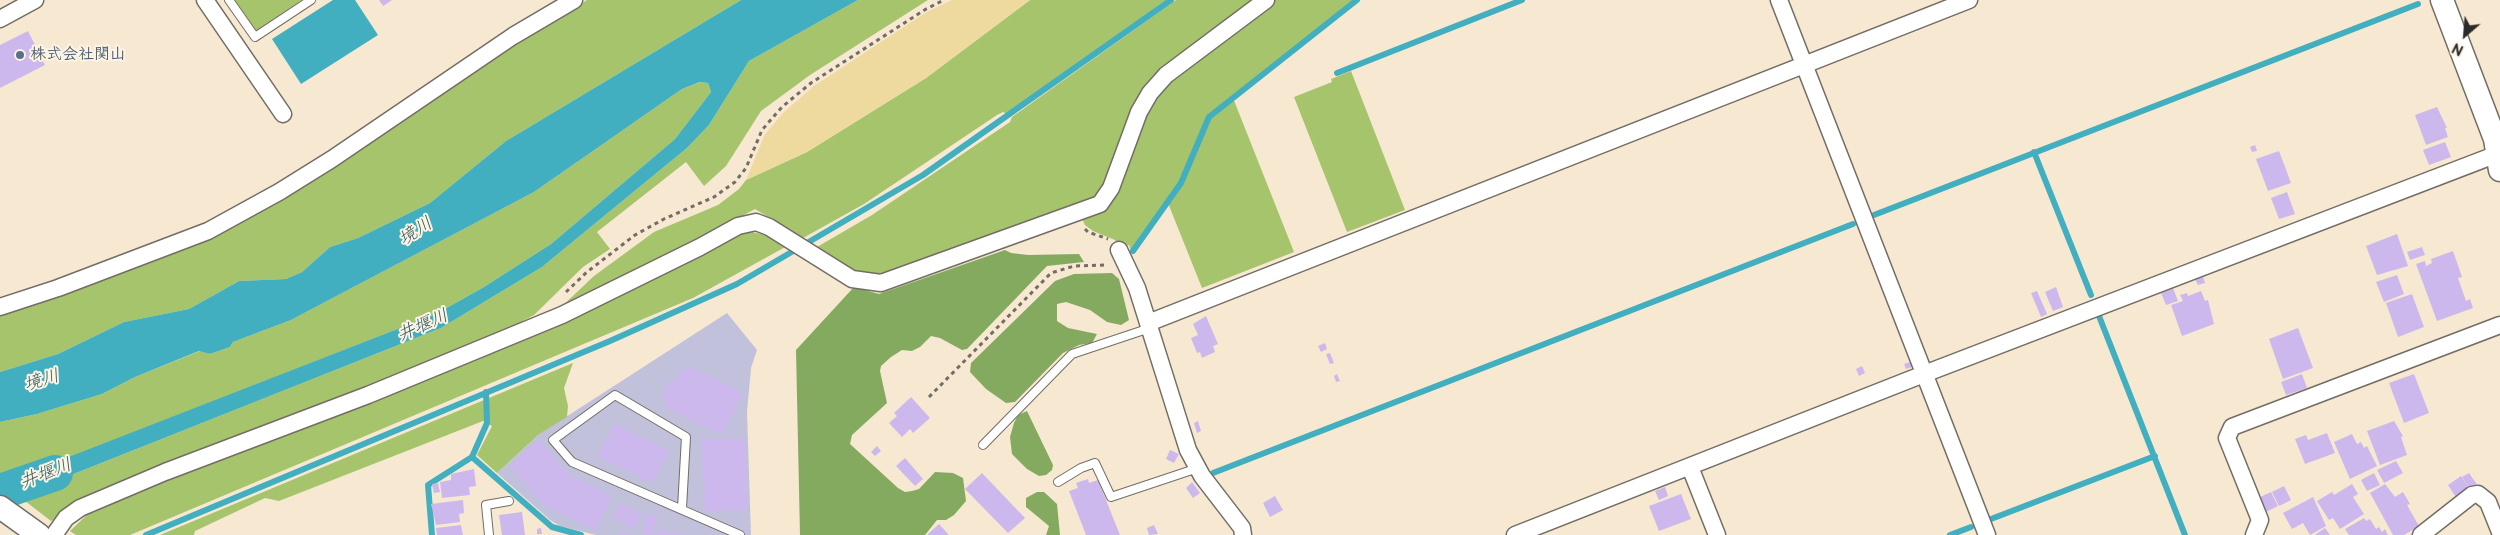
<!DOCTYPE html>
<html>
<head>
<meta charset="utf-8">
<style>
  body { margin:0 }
  #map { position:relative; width:2500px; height:535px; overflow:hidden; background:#f7e8d1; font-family:"Balsamiq Sans",sans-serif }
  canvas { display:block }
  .north { position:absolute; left:2440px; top:10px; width:50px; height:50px; -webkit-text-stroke:4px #fcf5e5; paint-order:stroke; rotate:207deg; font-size:14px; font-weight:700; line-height:20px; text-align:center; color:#2b2b2b }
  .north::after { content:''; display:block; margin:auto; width:18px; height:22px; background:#2b2b2b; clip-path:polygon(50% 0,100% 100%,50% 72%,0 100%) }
</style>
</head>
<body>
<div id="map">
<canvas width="2500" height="535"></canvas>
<div class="north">N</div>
</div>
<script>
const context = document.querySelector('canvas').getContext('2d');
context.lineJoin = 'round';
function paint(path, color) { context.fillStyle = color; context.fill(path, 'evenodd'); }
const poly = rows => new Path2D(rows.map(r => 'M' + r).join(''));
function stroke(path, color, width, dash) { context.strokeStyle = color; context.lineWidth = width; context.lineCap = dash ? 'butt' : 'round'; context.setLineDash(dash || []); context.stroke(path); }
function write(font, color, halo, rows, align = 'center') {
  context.font = font + ' "Balsamiq Sans","Klee One",sans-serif'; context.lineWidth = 4; context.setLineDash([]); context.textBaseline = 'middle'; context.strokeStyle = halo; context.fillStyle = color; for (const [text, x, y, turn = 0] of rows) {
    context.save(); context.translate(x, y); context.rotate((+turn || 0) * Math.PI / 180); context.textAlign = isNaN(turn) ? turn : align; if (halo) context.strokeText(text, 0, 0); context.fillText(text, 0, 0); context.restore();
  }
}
const industrial = poly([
  [727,313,757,350,751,368,747,412,751,535,596,535,560,526,550,520,497,473,538,435]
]);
const green = poly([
  [235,0,302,0,256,31],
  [587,0,741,0,506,141,430,203,358,238,330,247,302,272,286,279,239,281,189,309,124,322,58,354,0,372,0,315,161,255],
  [858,0,928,0,810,75,761,111,726,166,704,186,686,162,597,232,610,249,583,267,534,315,483,342,101,489,51,521,16,494,66,477,441,328,542,267,687,148,709,125,749,61],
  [1030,0,1166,0,1007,114,1003,112,997,115,864,204,803,238,755,209,627,278,558,310,594,276,654,232,718,205,739,189,746,180,807,152,926,78],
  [1176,0,1255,0,1165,66,1107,182,1093,201,883,277,856,273,817,247,872,215,1010,122,1012,117],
  [1275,0,1354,0,1208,117,1179,182,1131,251,1129,245,1121,247,1115,240,1093,231,1085,225,1081,217,1100,211,1143,114,1172,76],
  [1351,71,1405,210,1347,232,1294,97,1332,82,1331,79],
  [701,82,708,83,711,92,675,139,551,244,484,287,436,314,45,467,2,483,0,482,0,422,37,414,102,394,135,377,200,351,210,354,230,347,233,342,291,320,534,192,682,89],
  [1233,98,1294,252,1202,288,1168,203,1182,184,1210,118],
  [742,230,766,235,787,246,693,298,130,535,76,535,70,531,93,509],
  [573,363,564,388,568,406,567,417,538,435,497,473,477,455,492,426,483,421,279,501,265,498,195,531,194,535,160,535]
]);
const forest = poly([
  [1005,250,1011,253,1028,255,1079,254,1084,262,1047,266,967,349,962,350,940,338,931,336,920,347,912,351,902,350,891,357,881,366,880,371,887,403,852,435,850,444,898,488,905,492,912,491,919,489,935,472,953,473,963,478,966,501,954,515,946,520,937,520,925,535,800,535,796,350,854,287,879,294],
  [1112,273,1119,279,1129,320,1121,325,1107,322,1090,310,1066,302,1057,304,1057,321,1068,328,1097,334,1092,343,1079,345,1063,353,1015,402,1006,403,986,389,970,372,971,363,1055,281,1074,274],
  [1027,411,1053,465,1052,470,1046,475,1039,476,1027,469,1012,454,1010,437,1014,423,1018,415],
  [1037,492,1044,492,1057,504,1060,535,1046,535,1049,526,1026,507,1026,498]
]);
const sand = poly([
  [952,0,1030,0,926,78,807,152,746,180,765,134,784,112,814,86,925,13]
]);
const water = poly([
  [333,0,355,0,378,35,301,84,272,39],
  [741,0,858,0,749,61,709,125,687,148,542,267,441,328,66,477,16,494,2,483,436,314,484,287,551,244,675,139,711,92,708,83,700,82,682,89,534,192,291,320,233,342,230,347,210,354,199,351,135,377,102,394,37,414,0,422,0,372,58,354,124,322,189,309,239,281,286,279,302,272,330,247,358,238,430,203,506,141]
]);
const stream = poly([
  [1337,73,1522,0],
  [2034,152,2091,295],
  [1874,215,2418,4],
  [1133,251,1181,183,1209,117,1357,0],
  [2099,316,2185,535],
  [486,392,487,423,472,457,552,527,581,535],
  [1213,473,1853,224],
  [1991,519,2155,456],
  [146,535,610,341,737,284,923,175,1171,0],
  [432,535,428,485,472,457],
  [1950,535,1971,527]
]);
const river = poly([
  [0,492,55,473]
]);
const building = poly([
  [379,0,392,0,383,6],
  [28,31,45,65,0,88,0,45],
  [2437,107,2447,128,2445,128,2448,137,2426,145,2415,115],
  [2445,142,2451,157,2429,165,2423,150],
  [2255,145,2257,151,2252,152,2250,147],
  [2279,151,2291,183,2268,191,2256,159],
  [2287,192,2295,214,2279,219,2271,198],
  [2397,234,2408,266,2377,275,2366,246],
  [2422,247,2425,255,2410,260,2407,252],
  [2453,251,2462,277,2458,278,2466,301,2470,299,2473,308,2437,321,2416,264,2425,261,2426,266,2432,263,2431,259],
  [2397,275,2404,294,2384,302,2376,282],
  [2203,276,2205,283,2198,285,2195,279],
  [2056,287,2063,307,2053,311,2045,292],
  [2173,288,2178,301,2166,305,2161,293],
  [2037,291,2047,314,2041,317,2031,293],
  [2201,291,2205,301,2208,300,2214,324,2182,336,2171,305,2183,301,2180,295,2187,293,2188,296],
  [2412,294,2424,327,2398,337,2386,303],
  [1206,316,1218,344,1213,346,1215,352,1202,358,1200,352,1197,353,1191,338,1198,335,1193,324],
  [2298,328,2313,368,2283,379,2269,339],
  [1325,343,1327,349,1321,352,1318,346],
  [1330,353,1334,363,1330,364,1326,354],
  [1910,362,1912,367,1906,369,1904,364],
  [1862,366,1865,373,1859,376,1856,369],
  [693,368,743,393,722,435,663,406,666,400,661,397,670,379,675,382,681,370],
  [1337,374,1340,381,1336,382,1334,376],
  [2302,374,2307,388,2286,395,2281,382],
  [2414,374,2429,413,2404,423,2389,383],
  [911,397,930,418,913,433,910,429,902,437,889,423,897,416,894,413],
  [1198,421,1201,431,1197,433,1194,423],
  [2394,421,2403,436,2401,437,2407,455,2380,465,2367,431],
  [615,424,669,451,653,483,598,456],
  [2327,433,2335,453,2305,464,2295,439,2306,435,2308,440],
  [2352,434,2357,444,2361,442,2364,448,2367,446,2377,466,2350,479,2334,442],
  [745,438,747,510,705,511,702,439],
  [539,440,568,474,612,496,595,530,543,504,509,466],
  [877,446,881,451,875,456,871,452],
  [1170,450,1179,454,1174,463,1166,459],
  [905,458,923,479,915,486,896,466],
  [2396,461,2403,473,2384,483,2377,470],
  [474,469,476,486,469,487,470,495,442,498,440,482,451,480,451,474],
  [982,473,1025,518,1008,533,965,489],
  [2374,473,2380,485,2367,491,2361,480],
  [2469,473,2478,486,2471,491,2462,477],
  [2461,476,2470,490,2457,499,2448,485],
  [1088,479,1089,483,1098,480,1120,535,1086,535,1069,491,1078,488,1076,483],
  [1192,482,1200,493,1193,498,1186,488],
  [438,483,440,492,434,493,432,484],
  [2352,484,2358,494,2353,497,2364,514,2340,529,2333,518,2329,520,2317,501,2332,492,2334,495],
  [2385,484,2395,497,2403,492,2410,504,2407,505,2419,526,2404,535,2393,535,2370,493],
  [2284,486,2291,500,2279,506,2272,492],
  [1665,487,1668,496,1659,500,1655,491],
  [2271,492,2278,506,2264,513,2258,498],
  [1681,494,1691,519,1659,531,1649,506],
  [1275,496,1283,510,1270,517,1263,503],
  [2313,497,2326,526,2310,535,2303,523,2292,529,2283,513],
  [463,500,464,513,459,514,460,522,436,525,431,504],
  [620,503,642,514,635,529,613,518],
  [522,512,525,535,502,535,499,515],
  [647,514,657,516,653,535,642,533],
  [2364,518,2366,521,2370,519,2376,529,2379,527,2382,532,2385,529,2388,535,2349,535,2345,529],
  [939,524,949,535,927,535],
  [461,525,463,535,437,535,436,528],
  [1154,525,1158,534,1149,535,1147,528],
  [541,528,542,534,537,534,537,529],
  [2325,528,2330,535,2315,535],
  [658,529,680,534,680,535,657,535],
  [620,531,631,535,619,535]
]);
const path = poly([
  [1085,229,1088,232,1108,239],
  [566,292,587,272,635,235,664,219,714,197,735,182,746,168,762,130,782,107,811,83,926,9,944,0],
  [929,397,1051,273,1074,266,1108,265]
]);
const lane = poly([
  [229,0,255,37,311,0],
  [983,445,1072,354,1150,328],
  [1058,482,1081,468,1095,463,1111,497,1198,468],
  [682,508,686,437,615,395,553,440,572,462,740,535],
  [489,535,486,505,509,501]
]);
const street = poly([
  [205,0,283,114],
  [1779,0,1987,535],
  [0,19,35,0],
  [1119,250,1137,288,1188,450,1202,476,1242,528,1243,535],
  [0,307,58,288,208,231,279,192,332,159,513,36,574,0],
  [1148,323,1969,0],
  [1690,467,1717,535],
  [54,535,66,518,80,508,165,472,368,395,562,315,700,247,738,226,756,222,769,227,852,279,881,283,1100,204,1111,188,1139,112,1150,93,1166,75,1266,0],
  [1515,535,1924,374,2500,153],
  [2254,535,2260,520,2227,438,2232,427,2500,325],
  [2421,535,2472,495,2478,494,2488,502,2500,532]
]);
const secondary = poly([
  [2442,0,2495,139,2500,170],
  [0,507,39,535]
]);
const markers = [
  [20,55,5,"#5c6f8a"]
];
const serviceNames = [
  ["株式会社関山",30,55]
];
const waterNames = [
  ["境川",416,232,-33],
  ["井堰川",423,326,-24],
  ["境川",42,381,-17],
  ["井堰川",46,474,-21]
];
paint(industrial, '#c2c1dc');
paint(green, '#a6c46c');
paint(forest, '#84aa60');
paint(sand, '#eeda9e');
paint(water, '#41afbf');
stroke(stream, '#41afbf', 6);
stroke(river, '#41afbf', 36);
paint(building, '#cdb8ed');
stroke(lane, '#726d65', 10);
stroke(street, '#726d65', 19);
stroke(secondary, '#726d65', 25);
stroke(path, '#726d65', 3, [4, 4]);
stroke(lane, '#fff', 8);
stroke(street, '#fff', 16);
stroke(secondary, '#fff', 22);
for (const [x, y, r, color] of markers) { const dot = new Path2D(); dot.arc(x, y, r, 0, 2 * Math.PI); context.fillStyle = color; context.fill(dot); stroke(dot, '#fcf5e5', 2); }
write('bold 16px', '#4e5e75', '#fcf5e5', serviceNames, 'left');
write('italic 18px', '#33595f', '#fcf5e5', waterNames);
</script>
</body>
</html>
